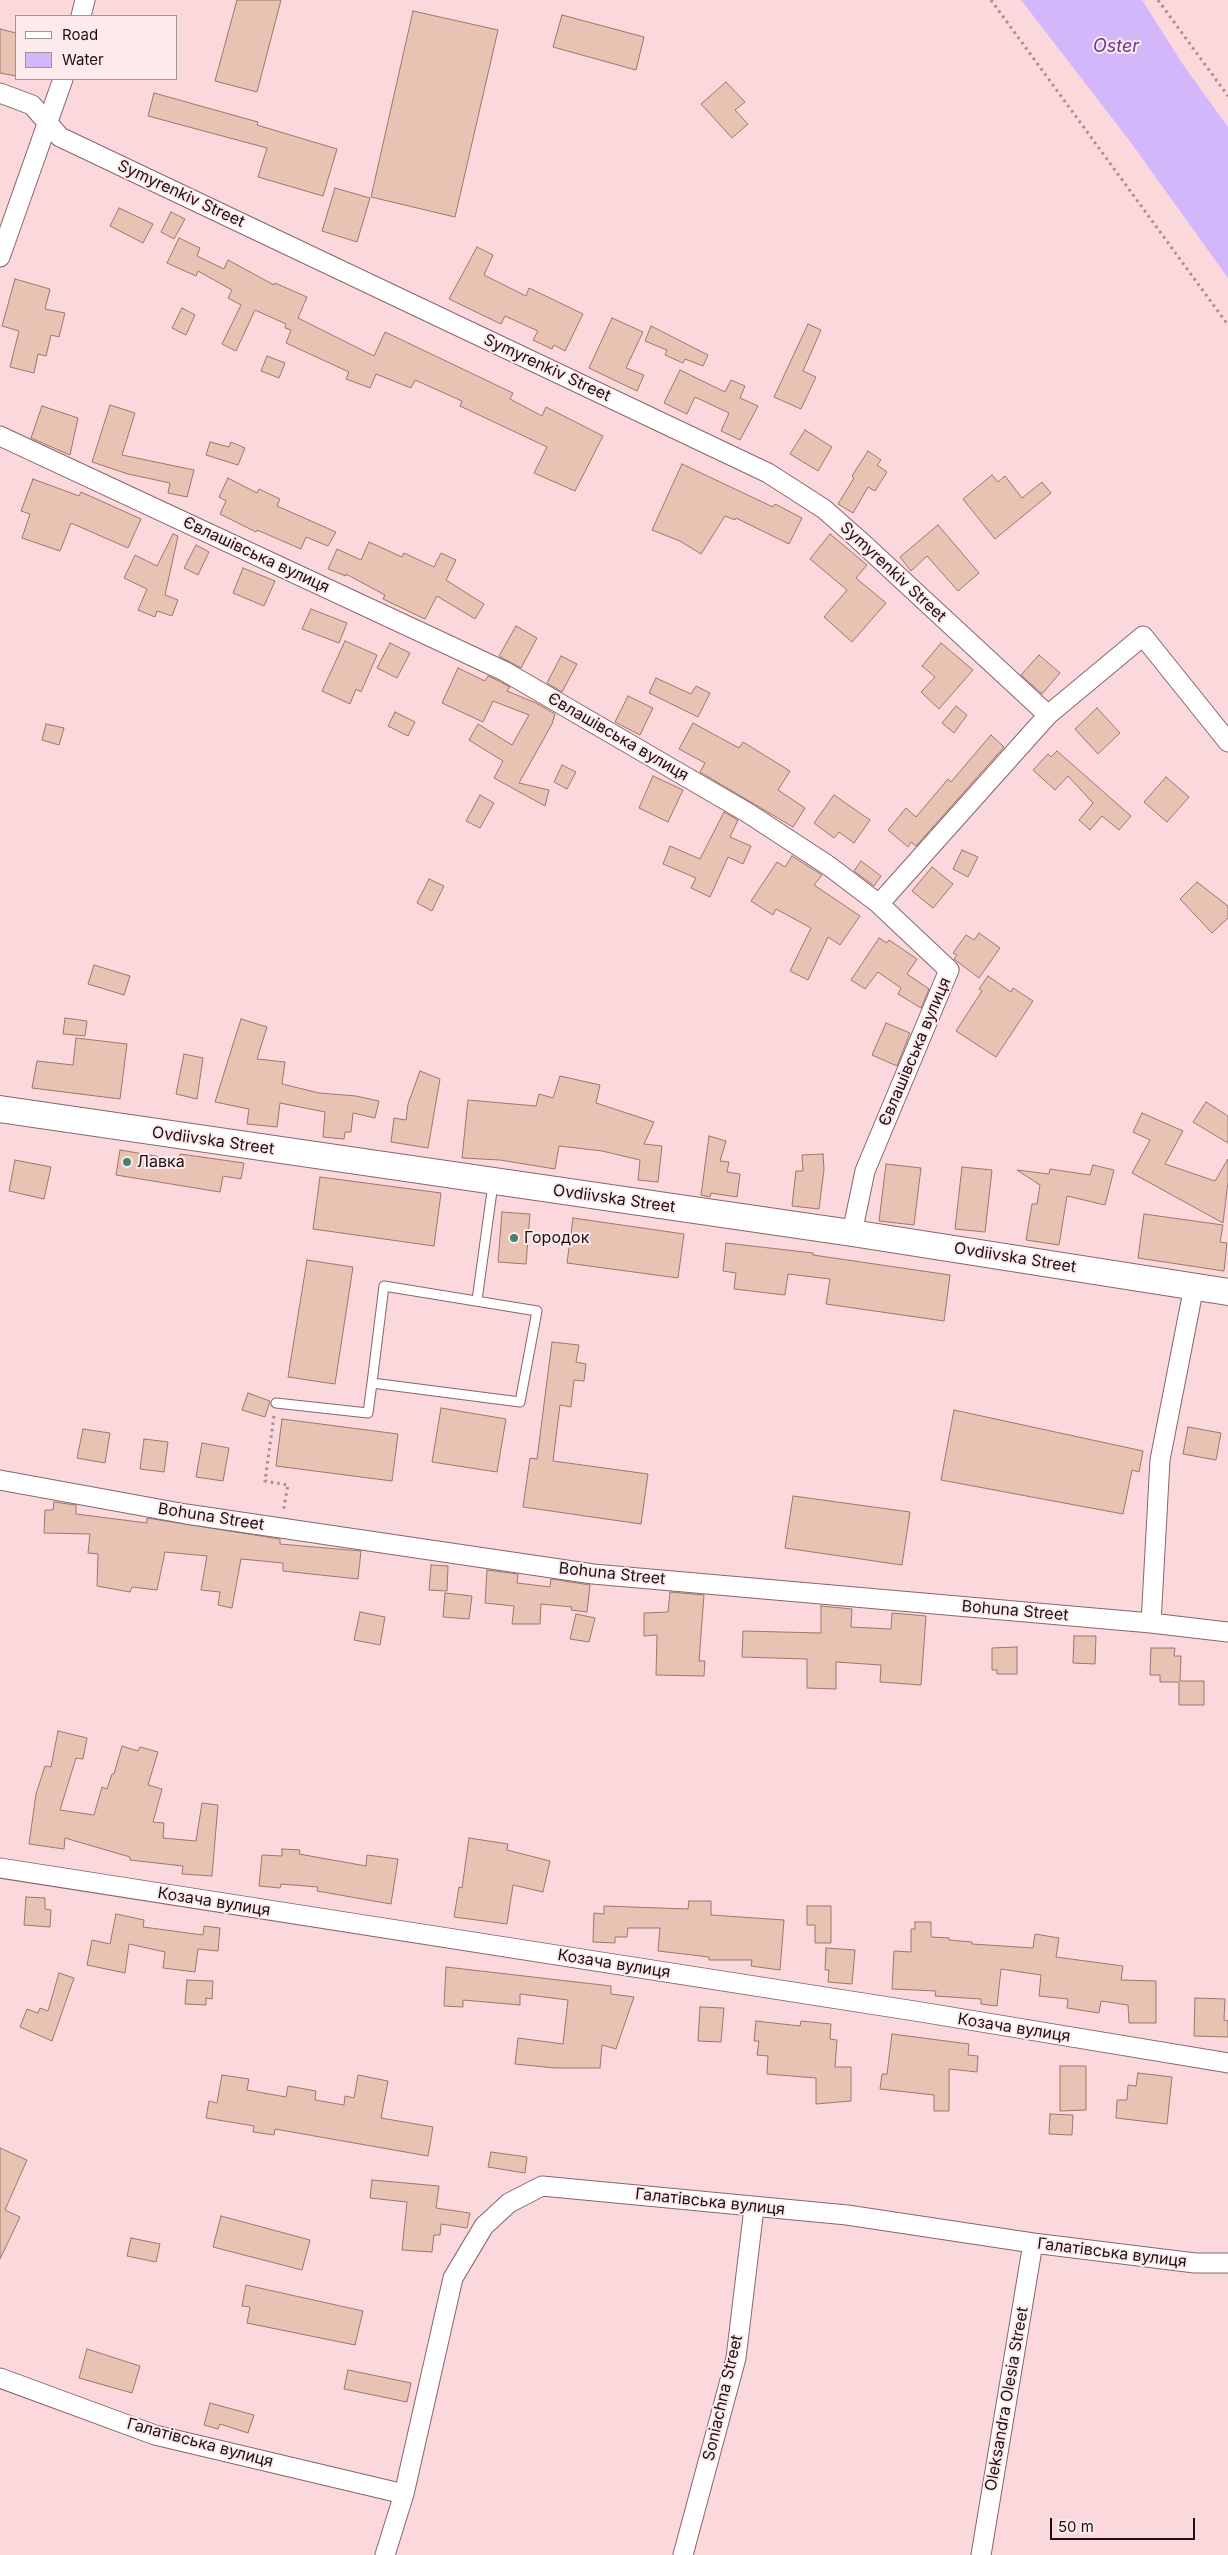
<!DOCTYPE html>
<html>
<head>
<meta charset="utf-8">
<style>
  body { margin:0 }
  #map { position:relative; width:1228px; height:2555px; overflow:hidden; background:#fad8dc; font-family:Inter,sans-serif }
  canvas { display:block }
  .legend { position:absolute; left:15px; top:15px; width:162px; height:65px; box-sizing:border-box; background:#fceaec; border:1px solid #a39395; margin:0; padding:6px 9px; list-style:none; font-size:15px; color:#1e1012 }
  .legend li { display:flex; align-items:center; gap:10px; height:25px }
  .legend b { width:25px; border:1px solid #a39395 }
  .scale { position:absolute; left:1050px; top:2518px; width:145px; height:22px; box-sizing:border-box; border:2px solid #1e1012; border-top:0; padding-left:6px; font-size:15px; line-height:18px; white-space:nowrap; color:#1e1012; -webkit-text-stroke:4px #fceaec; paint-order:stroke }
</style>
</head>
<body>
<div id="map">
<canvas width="1228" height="2555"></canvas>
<ul class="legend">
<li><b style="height:6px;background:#fff"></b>Road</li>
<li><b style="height:14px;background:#d2b8fb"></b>Water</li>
</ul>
<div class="scale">50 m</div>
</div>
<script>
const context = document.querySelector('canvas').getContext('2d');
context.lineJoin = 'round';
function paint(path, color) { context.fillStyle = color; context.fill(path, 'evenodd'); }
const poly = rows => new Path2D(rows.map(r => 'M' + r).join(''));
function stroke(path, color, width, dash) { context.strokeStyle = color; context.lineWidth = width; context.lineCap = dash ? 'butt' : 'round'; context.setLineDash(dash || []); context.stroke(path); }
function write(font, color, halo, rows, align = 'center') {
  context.font = font + ' Inter,sans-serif'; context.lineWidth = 4; context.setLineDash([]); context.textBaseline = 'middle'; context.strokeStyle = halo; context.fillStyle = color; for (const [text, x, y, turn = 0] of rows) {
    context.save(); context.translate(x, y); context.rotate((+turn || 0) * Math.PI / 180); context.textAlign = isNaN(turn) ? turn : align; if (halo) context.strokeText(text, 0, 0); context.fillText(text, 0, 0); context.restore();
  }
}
const water = poly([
  [1021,0,1142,0,1184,66,1228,127,1228,278,1129,140]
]);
const building = poly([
  [237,0,281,0,257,92,215,81,237,0],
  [413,11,498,30,455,217,371,197,413,11],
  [562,15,644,37,636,70,553,47,562,15],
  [0,29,16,33,16,76,0,73,0,29],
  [726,82,745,102,735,110,748,124,732,138,701,104,726,82],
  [154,93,258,122,257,125,337,149,323,196,258,177,267,148,148,116,154,93],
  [335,188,370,198,357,242,322,231,335,188],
  [119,208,153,224,143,243,110,226,119,208],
  [171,212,185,219,174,239,161,232,171,212],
  [179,238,200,248,197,256,224,269,228,260,274,285,275,283,307,297,298,318,374,356,385,332,513,393,510,399,542,416,546,407,603,436,575,491,534,473,547,447,460,406,462,401,415,380,411,388,376,374,370,388,346,379,349,372,286,343,291,330,285,328,286,324,255,310,236,351,222,344,241,305,228,298,232,290,198,271,196,276,167,263,179,238],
  [477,247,493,255,484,275,526,296,529,288,583,314,565,351,554,345,552,349,533,340,538,331,505,316,501,324,449,299,477,247],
  [15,279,50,289,45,309,65,313,59,337,51,335,46,356,38,354,34,373,10,367,19,331,2,326,15,279],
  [182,308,195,315,186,335,172,328,182,308],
  [612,318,643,332,626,368,644,375,637,391,589,368,612,318],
  [808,324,821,330,803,371,816,377,801,409,774,397,808,324],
  [651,326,708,355,703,366,685,359,683,363,665,355,667,350,645,341,651,326],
  [267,356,285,363,279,378,261,371,267,356],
  [680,370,725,392,731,380,745,386,740,398,758,406,740,440,721,431,729,413,695,397,687,414,664,403,680,370],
  [110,405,135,413,122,455,194,470,187,497,168,493,170,483,128,474,92,462,110,405],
  [42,406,78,418,70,455,31,438,42,406],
  [805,430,832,447,818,471,790,454,805,430],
  [210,442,229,447,231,442,245,448,238,465,206,455,210,442],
  [868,451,881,460,877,465,887,472,875,491,868,487,853,513,838,504,854,478,852,476,868,451],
  [682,464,773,507,775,504,802,518,789,544,736,518,735,520,725,516,701,554,680,541,652,530,682,464],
  [992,475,998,482,1005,476,1022,498,1042,482,1051,493,995,539,963,499,992,475],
  [228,478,257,493,259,489,280,499,277,506,336,532,328,546,306,537,301,549,257,530,256,532,220,514,226,501,219,497,228,478],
  [33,479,79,496,81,492,141,519,128,548,71,523,60,551,22,538,30,514,21,511,33,479],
  [938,525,979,573,958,591,927,556,911,571,900,557,938,525],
  [173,534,178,536,165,595,178,600,172,616,157,611,155,617,138,610,147,589,124,578,135,555,157,566,173,534],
  [830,534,867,565,856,578,886,603,852,642,824,617,847,590,810,559,830,534],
  [369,542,402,557,404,553,434,567,441,553,456,560,446,580,484,604,475,619,437,596,425,619,383,599,385,595,346,574,346,576,328,569,337,549,361,560,369,542],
  [196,545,209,552,198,575,184,568,196,545],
  [243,568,275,581,264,606,233,593,243,568],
  [311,609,347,623,339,643,302,629,311,609],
  [516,626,537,638,521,668,499,656,516,626],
  [345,641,377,655,361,692,356,689,350,704,322,691,345,641],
  [390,643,410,653,397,678,377,668,390,643],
  [941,643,973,670,939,709,921,692,935,677,922,666,941,643],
  [1039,655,1060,673,1042,694,1021,675,1039,655],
  [561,656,577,664,562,692,547,683,561,656],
  [458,668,485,681,488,676,499,681,510,687,507,691,536,703,555,714,552,724,519,783,549,790,545,806,494,778,503,761,469,740,478,724,512,745,529,715,493,701,483,722,442,703,458,668],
  [656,678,691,694,696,686,710,693,698,717,649,693,656,678],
  [628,696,653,708,640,735,615,722,628,696],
  [956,706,967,715,954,733,942,723,956,706],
  [1097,708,1120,733,1098,754,1075,729,1097,708],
  [395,712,415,722,408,736,388,726,395,712],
  [693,723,739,748,743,742,790,771,778,790,805,808,793,827,700,772,705,763,679,749,693,723],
  [46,724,64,728,59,745,42,740,46,724],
  [991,735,1004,747,916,846,911,842,908,847,888,830,906,808,916,817,948,779,951,782,991,735],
  [1057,751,1131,816,1119,830,1102,816,1090,830,1079,820,1093,803,1068,776,1055,790,1033,770,1048,754,1051,757,1057,751],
  [562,765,576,772,567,789,554,782,562,765],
  [653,776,683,790,668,822,639,808,653,776],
  [1166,777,1189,797,1167,822,1144,802,1166,777],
  [480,795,494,803,480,828,466,821,480,795],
  [834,795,870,820,854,843,839,832,834,838,814,823,834,795],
  [724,812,738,820,730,837,751,846,743,864,728,857,710,897,691,888,696,878,663,864,670,846,700,859,724,812],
  [962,850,978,857,968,877,953,869,962,850],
  [792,856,822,875,814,885,860,916,840,945,828,937,808,980,790,971,811,928,776,909,773,915,751,901,777,862,785,867,792,856],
  [861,861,881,876,874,886,854,871,861,861],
  [932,867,953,884,933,908,912,891,932,867],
  [429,879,444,886,432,911,417,903,429,879],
  [1197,882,1228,906,1228,918,1212,933,1180,899,1197,882],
  [979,933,1000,948,979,978,954,959,957,955,953,953,966,935,974,940,979,933],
  [879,938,887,943,889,940,917,959,907,974,929,989,921,1008,898,994,901,988,878,972,865,989,851,980,879,938],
  [94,965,130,976,124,995,88,984,94,965],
  [988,976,1011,992,1013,988,1033,1001,996,1057,956,1031,982,991,979,989,988,976],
  [65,1018,87,1021,85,1036,63,1034,65,1018],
  [241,1019,267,1027,257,1059,285,1062,282,1084,319,1093,356,1096,379,1101,375,1118,353,1113,351,1132,345,1132,344,1139,323,1137,325,1112,280,1103,277,1127,247,1124,249,1109,215,1102,241,1019],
  [886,1023,910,1033,897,1066,872,1055,886,1023],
  [76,1038,127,1044,120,1099,32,1088,37,1061,73,1065,76,1038],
  [184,1054,203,1058,197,1099,176,1094,184,1054],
  [420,1071,440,1079,428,1148,391,1142,394,1118,406,1120,408,1104,420,1071],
  [560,1076,600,1085,596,1103,654,1122,644,1144,662,1146,658,1182,638,1180,640,1160,602,1151,559,1146,555,1169,500,1160,462,1158,468,1100,536,1106,539,1094,553,1098,560,1076],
  [1206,1102,1228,1116,1228,1143,1193,1122,1206,1102],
  [1142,1113,1183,1131,1165,1164,1215,1181,1228,1159,1228,1182,1223,1223,1132,1173,1150,1140,1133,1132,1142,1113],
  [709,1136,726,1141,720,1161,729,1162,727,1172,740,1174,737,1197,711,1193,710,1197,701,1195,709,1136],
  [120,1150,179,1160,180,1154,244,1163,241,1179,223,1176,220,1192,116,1175,120,1150],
  [823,1154,824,1169,819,1209,792,1206,796,1171,803,1171,802,1155,823,1154],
  [15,1160,51,1167,44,1199,9,1191,15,1160],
  [886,1164,921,1168,914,1225,879,1221,886,1164],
  [1093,1165,1114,1170,1105,1205,1067,1196,1059,1245,1026,1240,1032,1204,1037,1204,1040,1185,1017,1170,1049,1174,1050,1169,1090,1175,1093,1165],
  [962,1167,992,1170,985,1232,955,1229,962,1167],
  [320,1177,441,1193,434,1246,313,1229,320,1177],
  [502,1212,530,1214,526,1264,498,1262,502,1212],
  [1144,1214,1223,1225,1220,1242,1227,1243,1224,1271,1138,1258,1144,1214],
  [573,1218,684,1234,678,1278,567,1263,573,1218],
  [726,1243,813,1253,813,1255,950,1275,944,1321,826,1304,830,1279,788,1274,785,1295,734,1289,736,1273,723,1271,726,1243],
  [307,1260,353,1267,335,1384,288,1377,307,1260],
  [552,1342,579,1345,576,1362,586,1364,584,1381,574,1380,571,1407,560,1405,553,1461,648,1474,641,1524,523,1507,530,1458,537,1459,552,1342],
  [248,1393,270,1401,265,1417,242,1410,248,1393],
  [441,1408,506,1419,497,1472,432,1462,441,1408],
  [954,1410,1143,1451,1139,1472,1132,1470,1123,1514,941,1480,954,1410],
  [282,1419,398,1434,392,1481,276,1466,282,1419],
  [1188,1427,1221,1433,1216,1460,1183,1454,1188,1427],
  [83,1429,110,1433,105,1463,77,1458,83,1429],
  [144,1439,168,1442,164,1472,140,1469,144,1439],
  [202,1443,229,1448,223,1481,196,1477,202,1443],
  [793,1496,910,1512,902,1565,785,1548,793,1496],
  [54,1502,76,1505,76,1514,147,1523,147,1518,280,1539,280,1544,361,1551,358,1579,283,1571,283,1563,241,1559,232,1608,218,1605,220,1592,201,1590,207,1556,165,1552,157,1590,132,1587,130,1592,97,1586,98,1554,88,1553,90,1534,44,1533,45,1510,53,1510,54,1502],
  [431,1565,448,1566,447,1591,429,1590,431,1565],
  [487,1570,518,1574,517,1583,550,1587,551,1579,590,1585,587,1612,571,1610,572,1607,541,1604,540,1624,512,1624,514,1606,485,1603,487,1570],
  [670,1592,704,1595,699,1661,705,1661,704,1676,656,1675,657,1635,644,1636,644,1613,668,1612,670,1592],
  [445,1593,472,1596,469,1619,443,1617,445,1593],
  [821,1606,852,1609,851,1627,891,1629,892,1613,926,1616,921,1685,880,1682,881,1665,836,1662,836,1689,807,1688,807,1659,742,1657,743,1631,821,1633,821,1606],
  [360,1612,385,1617,380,1645,354,1640,360,1612],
  [576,1614,595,1618,589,1642,570,1639,576,1614],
  [1074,1636,1096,1636,1095,1664,1073,1663,1074,1636],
  [1017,1647,1017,1674,997,1674,997,1670,992,1670,992,1648,1017,1647],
  [1151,1648,1175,1648,1174,1656,1181,1656,1180,1681,1204,1681,1204,1705,1179,1705,1179,1682,1160,1682,1160,1675,1150,1675,1151,1648],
  [58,1731,87,1738,83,1759,76,1758,60,1810,94,1815,102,1787,107,1789,112,1774,114,1774,122,1746,138,1751,140,1747,158,1752,148,1785,162,1789,153,1822,164,1823,163,1838,196,1841,202,1803,218,1805,212,1876,182,1874,183,1866,130,1860,130,1857,65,1838,64,1849,29,1844,36,1794,45,1766,51,1767,58,1731],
  [469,1838,508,1844,507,1850,550,1861,543,1892,513,1885,507,1924,454,1917,459,1887,462,1888,469,1838],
  [282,1849,300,1850,299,1854,366,1866,367,1855,398,1859,391,1904,317,1891,318,1887,281,1884,280,1888,259,1886,262,1855,282,1856,282,1849],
  [26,1897,45,1898,45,1909,51,1910,50,1927,24,1925,26,1897],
  [689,1901,711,1901,711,1915,784,1920,780,1970,751,1966,752,1960,709,1960,709,1957,658,1951,660,1928,628,1928,627,1937,615,1937,615,1943,593,1942,594,1913,604,1914,604,1906,688,1909,689,1901],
  [807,1906,831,1906,831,1943,815,1943,815,1925,807,1925,807,1906],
  [116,1914,144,1920,143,1927,203,1935,204,1926,220,1928,218,1951,198,1949,195,1972,163,1968,165,1952,129,1944,125,1973,87,1965,92,1940,110,1944,116,1914],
  [915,1922,931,1922,931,1937,949,1938,949,1940,972,1942,972,1944,1033,1948,1035,1934,1059,1938,1056,1957,1123,1966,1121,1980,1156,1981,1156,2023,1129,2023,1128,2005,1101,2001,1099,2013,1067,2008,1068,1999,1039,1996,1041,1975,1001,1969,997,2006,981,2004,981,1999,935,1996,936,1991,892,1989,894,1951,911,1952,911,1929,915,1929,915,1922],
  [826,1948,855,1950,852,1984,828,1982,829,1970,825,1970,826,1948],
  [446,1967,611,1986,611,1994,634,1997,616,2049,602,2045,600,2068,555,2068,515,2064,518,2038,563,2044,568,2000,520,1994,520,2005,463,2000,463,2007,444,2006,446,1967],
  [59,1973,74,1978,52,2041,20,2027,27,2009,38,2013,40,2008,48,2011,59,1973],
  [187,1980,213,1981,212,1999,206,1998,206,2005,185,2004,187,1980],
  [1195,1998,1225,1999,1224,2020,1228,2021,1228,2037,1194,2036,1195,1998],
  [700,2007,724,2008,721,2042,698,2041,700,2007],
  [756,2021,800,2026,801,2021,831,2024,830,2039,837,2040,835,2067,851,2067,851,2101,816,2104,816,2078,767,2074,768,2056,757,2055,759,2041,754,2041,756,2021],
  [892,2034,969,2044,968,2055,978,2056,977,2072,949,2069,949,2111,934,2111,934,2095,880,2089,882,2074,887,2074,892,2034],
  [1060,2066,1086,2066,1086,2110,1060,2111,1060,2066],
  [1138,2073,1172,2077,1167,2124,1116,2118,1117,2100,1127,2100,1128,2085,1136,2086,1138,2073],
  [222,2075,249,2079,247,2090,286,2097,288,2086,316,2091,315,2100,344,2105,345,2096,354,2098,358,2075,388,2081,381,2118,433,2127,428,2156,275,2129,274,2135,253,2132,254,2126,206,2118,209,2101,217,2103,222,2075],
  [1050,2114,1073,2115,1072,2135,1049,2134,1050,2114],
  [0,2148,27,2160,5,2210,20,2217,0,2259,0,2148],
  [491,2152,527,2157,525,2173,488,2167,491,2152],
  [372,2180,439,2186,436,2208,470,2213,467,2228,441,2224,440,2235,434,2235,432,2252,402,2250,407,2202,370,2198,372,2180],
  [221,2216,310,2240,302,2270,213,2247,221,2216],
  [131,2238,160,2244,156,2262,127,2256,131,2238],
  [246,2285,363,2311,355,2345,247,2323,250,2307,242,2306,246,2285],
  [87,2349,140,2366,132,2393,79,2378,87,2349],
  [348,2370,411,2383,407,2402,344,2389,348,2370],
  [210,2403,254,2415,248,2433,220,2424,218,2429,204,2425,210,2403]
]);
const path = poly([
  [991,0,1228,325],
  [1158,0,1228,96],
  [274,1416,265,1481,288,1485,283,1512]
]);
const lane = poly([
  [477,1300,493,1184],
  [276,1403,368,1413,372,1383,384,1286,537,1311,520,1402,372,1383]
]);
const street = poly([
  [81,16,85,0],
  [0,93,32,105,60,137,768,473,824,509,858,539,1048,715],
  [0,257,63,79],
  [0,436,504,671,748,813,829,866,879,904,949,970,865,1171,852,1233],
  [879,904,1048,715,1143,636,1228,742],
  [0,1480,186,1514,593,1574,1151,1623,1228,1632],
  [1151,1623,1160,1460,1194,1286],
  [0,1868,921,2012,1228,2063],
  [0,2378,155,2435,404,2494],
  [385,2555,404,2494,453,2278,484,2226,509,2203,542,2186,847,2215,1033,2243,1195,2263,1228,2263],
  [683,2555,736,2358,754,2208],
  [981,2555,1033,2243]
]);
const secondary = poly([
  [0,1109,852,1233,1228,1292]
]);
const markers = [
  [127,1162,5,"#428374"],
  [514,1238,5,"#428374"]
];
const streetNames = [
  ["Symyrenkiv Street",181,194,25],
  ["Symyrenkiv Street",547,368,25],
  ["Євлашівська вулиця",256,555,25],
  ["Symyrenkiv Street",893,572,43],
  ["Євлашівська вулиця",618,737,30],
  ["Євлашівська вулиця",915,1052,-67],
  ["Ovdiivska Street",213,1141,8],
  ["Ovdiivska Street",614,1199,8],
  ["Ovdiivska Street",1015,1258,9],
  ["Bohuna Street",211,1517,9],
  ["Bohuna Street",612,1574,6],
  ["Bohuna Street",1015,1611,5],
  ["Козача вулиця",214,1902,9],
  ["Козача вулиця",614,1964,9],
  ["Козача вулиця",1014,2028,9],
  ["Галатівська вулиця",710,2202,6],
  ["Галатівська вулиця",1112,2253,7],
  ["Soniachna Street",723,2398,-77],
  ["Oleksandra Olesia Street",1007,2399,-80],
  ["Галатівська вулиця",200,2443,15]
];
const poiNames = [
  ["Лавка",137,1162],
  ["Городок",524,1238]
];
const waterNames = [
  ["Oster",1116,47]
];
paint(water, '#d2b8fb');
paint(building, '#e8c2b3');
stroke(building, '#9b786a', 1);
stroke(lane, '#8a656a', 11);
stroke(street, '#8a656a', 21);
stroke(secondary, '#8a656a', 28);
stroke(path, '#a78d90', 3, [2.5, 4]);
stroke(lane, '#fff', 9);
stroke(street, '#fff', 19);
stroke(secondary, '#fff', 26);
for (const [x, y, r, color] of markers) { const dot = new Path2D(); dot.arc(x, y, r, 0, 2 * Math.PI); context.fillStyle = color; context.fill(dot); stroke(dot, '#fceaec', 2); }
write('16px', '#1e1012', '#fceaec', streetNames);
write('16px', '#1e1012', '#fceaec', poiNames, 'left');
write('italic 18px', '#653998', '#fceaec', waterNames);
</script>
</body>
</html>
